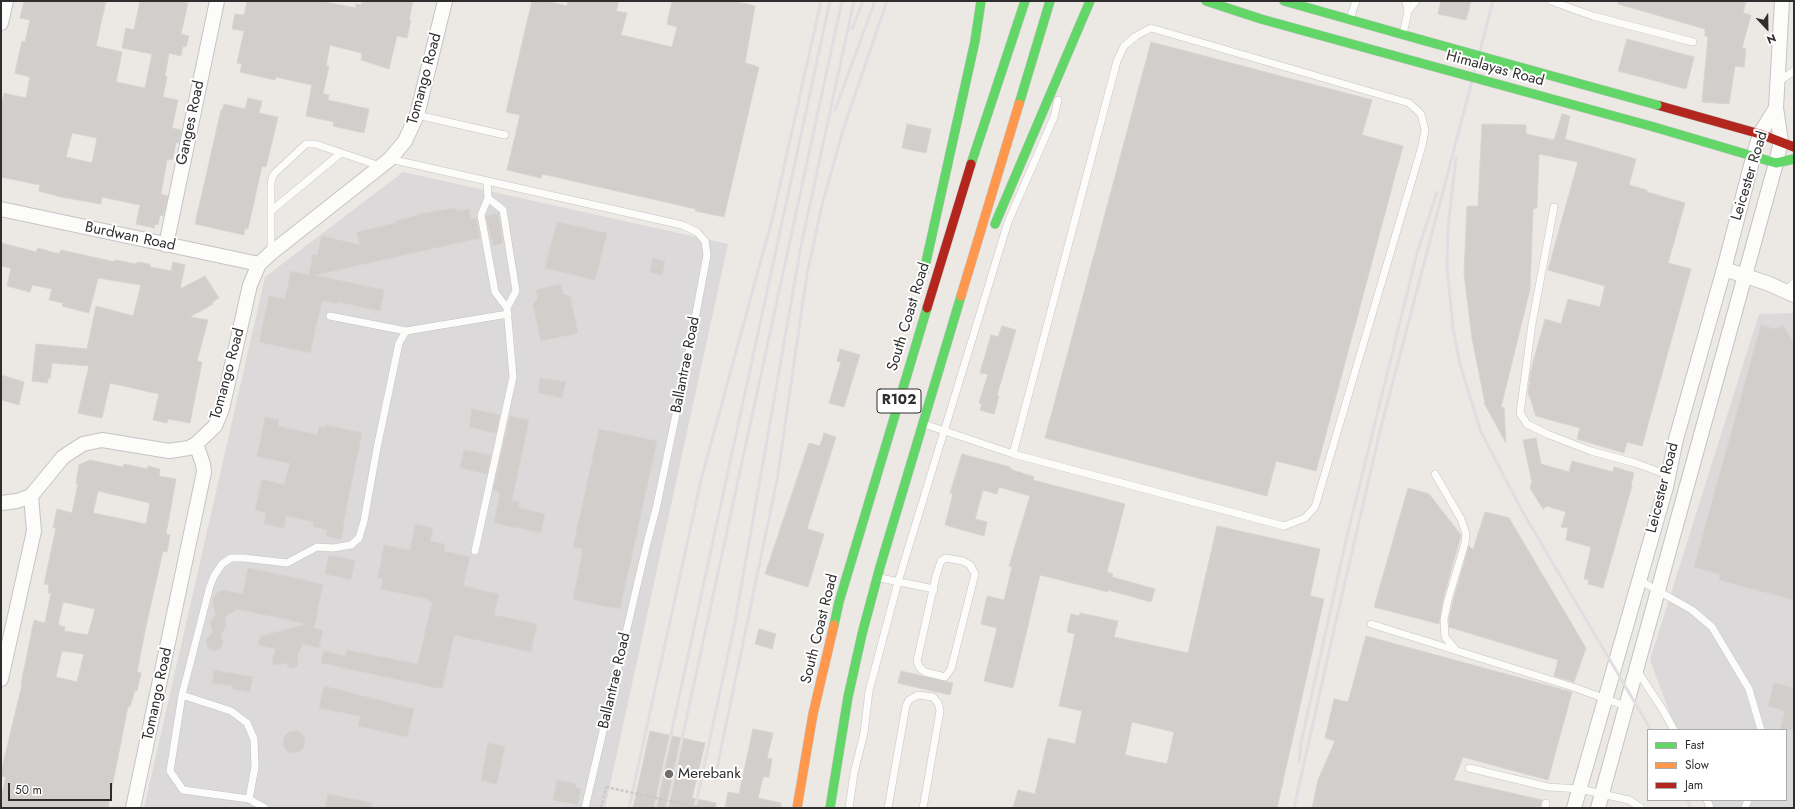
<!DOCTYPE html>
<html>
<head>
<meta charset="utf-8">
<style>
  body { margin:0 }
  #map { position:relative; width:1795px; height:809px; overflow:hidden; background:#ece8e4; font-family:Jost,sans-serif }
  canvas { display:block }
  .frame { position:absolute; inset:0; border:2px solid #2e2e2e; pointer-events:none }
  .legend { position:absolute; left:1647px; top:729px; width:140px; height:72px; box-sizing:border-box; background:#fff; border:1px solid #ababab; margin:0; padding:5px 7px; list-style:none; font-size:12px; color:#2e2e2e }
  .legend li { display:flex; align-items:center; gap:8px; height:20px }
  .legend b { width:20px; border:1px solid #ababab }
  .north { position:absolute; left:1747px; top:8px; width:40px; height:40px; -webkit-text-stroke:3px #fff; paint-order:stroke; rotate:158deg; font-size:11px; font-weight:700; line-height:16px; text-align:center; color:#2e2e2e }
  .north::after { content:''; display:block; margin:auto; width:14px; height:18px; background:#2e2e2e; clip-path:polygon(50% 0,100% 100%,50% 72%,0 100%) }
  .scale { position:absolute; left:8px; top:783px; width:104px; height:18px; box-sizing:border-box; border:2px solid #2e2e2e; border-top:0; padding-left:5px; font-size:12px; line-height:14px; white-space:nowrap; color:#2e2e2e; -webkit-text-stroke:3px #fff; paint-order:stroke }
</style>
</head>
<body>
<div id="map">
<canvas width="1795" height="809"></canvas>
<div class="frame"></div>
<ul class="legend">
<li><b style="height:5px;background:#63d668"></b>Fast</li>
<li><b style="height:5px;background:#ff974d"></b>Slow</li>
<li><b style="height:5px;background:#b3261e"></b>Jam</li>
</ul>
<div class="north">N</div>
<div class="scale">50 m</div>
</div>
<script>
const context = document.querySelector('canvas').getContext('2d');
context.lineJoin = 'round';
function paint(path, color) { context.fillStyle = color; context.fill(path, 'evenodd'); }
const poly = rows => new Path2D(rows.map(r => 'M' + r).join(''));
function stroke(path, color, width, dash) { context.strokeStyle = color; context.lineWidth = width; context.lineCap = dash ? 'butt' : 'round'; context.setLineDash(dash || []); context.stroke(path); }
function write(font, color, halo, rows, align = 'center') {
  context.font = font + ' Jost,sans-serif'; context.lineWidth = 4; context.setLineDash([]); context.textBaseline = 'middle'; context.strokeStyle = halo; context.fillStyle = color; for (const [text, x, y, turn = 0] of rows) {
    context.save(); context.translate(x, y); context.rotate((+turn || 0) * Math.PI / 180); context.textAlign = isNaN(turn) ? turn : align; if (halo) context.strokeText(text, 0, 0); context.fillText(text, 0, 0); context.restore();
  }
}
const industrial = poly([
  [403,172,728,244,605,808,144,808,265,277],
  [1794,313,1794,808,1706,808,1703,800,1786,800,1786,730,1676,730,1650,660,1759,314]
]);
const building = poly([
  [24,1,106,1,96,46,122,52,116,82,145,88,152,54,122,48,126,28,134,30,140,1,180,1,188,3,181,34,189,36,186,47,183,46,181,56,169,53,165,76,167,77,163,97,178,100,172,128,181,130,179,143,176,142,173,159,167,160,161,194,168,196,163,216,160,215,158,225,155,224,154,228,136,224,140,205,102,197,101,204,61,197,39,191,40,185,1,177,1,107,4,93,26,98,30,77,15,73,22,41,25,42,30,20,20,18,24,1],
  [72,133,97,138,92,163,66,157,72,133],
  [247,1,320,1,356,8,356,4,361,5,362,1,413,1,409,20,411,20,407,38,397,36,389,69,361,60,362,53,330,45,326,66,329,66,323,94,329,95,328,100,369,109,364,133,333,126,334,122,306,116,312,85,276,77,275,80,240,72,242,64,237,63,244,31,232,29,235,14,244,15,247,1],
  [532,1,545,1,567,6,568,1,619,1,616,11,627,13,621,35,672,47,677,27,667,24,672,1,734,1,755,6,745,63,759,67,724,217,695,211,696,209,542,174,541,178,507,170,520,115,506,112,532,1],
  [1441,1,1471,1,1466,20,1438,14,1441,1],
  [1618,1,1746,1,1743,13,1751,15,1742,48,1746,49,1744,67,1735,66,1729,104,1702,102,1708,37,1705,36,1705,29,1618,4,1618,1],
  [1627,39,1694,57,1686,89,1618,71,1627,39],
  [1151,42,1372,100,1362,135,1403,146,1316,471,1276,461,1267,496,1045,438,1151,42],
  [248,98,262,101,259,113,278,117,266,167,262,166,248,229,245,228,244,235,195,224,221,110,222,111,224,104,245,109,248,98],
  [1562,114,1570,116,1565,139,1636,159,1629,185,1647,190,1647,192,1685,203,1668,263,1691,269,1642,446,1627,442,1624,453,1577,439,1580,428,1536,416,1528,392,1531,370,1545,319,1561,324,1568,299,1600,307,1605,286,1548,270,1578,162,1539,154,1537,208,1533,209,1530,289,1501,407,1504,408,1506,443,1484,403,1485,403,1472,338,1464,274,1467,206,1478,206,1482,124,1526,125,1526,134,1554,140,1562,114],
  [907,124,931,129,926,153,902,148,907,124],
  [456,208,457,211,469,209,471,219,476,218,480,238,315,275,384,290,380,311,339,302,338,304,322,301,310,353,259,342,269,296,285,299,291,271,309,275,313,254,317,255,322,236,360,245,357,232,396,223,395,221,419,215,419,214,456,208],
  [498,213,503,243,493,246,486,216,498,213],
  [557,222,607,233,595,280,545,268,557,222],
  [1,243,36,252,38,248,59,254,61,250,115,262,115,260,136,264,137,262,150,264,150,267,171,271,173,262,185,265,180,289,205,276,219,298,212,302,213,304,190,317,208,320,197,361,202,362,190,423,168,419,167,423,153,420,159,394,110,383,102,418,78,413,89,366,52,363,50,379,48,378,48,383,32,381,36,344,87,349,96,306,133,316,141,285,98,278,89,313,62,306,63,303,49,300,52,289,32,285,30,292,7,286,11,268,1,266,1,243],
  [653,258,665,261,662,275,650,272,653,258],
  [561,284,563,294,570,296,578,333,541,341,533,304,538,299,536,290,561,284],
  [1761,325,1775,329,1783,325,1794,344,1794,600,1719,580,1720,574,1694,567,1761,325],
  [1002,326,1016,330,997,395,999,396,994,414,980,410,982,404,979,403,988,374,980,373,991,335,998,337,1002,326],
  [840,349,860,355,844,407,829,403,841,362,837,361,840,349],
  [1,375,24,382,19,405,1,400,1,375],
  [540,378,566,382,562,398,538,393,540,378],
  [472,409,500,415,496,433,469,427,472,409],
  [510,416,529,420,512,500,520,502,518,508,545,514,541,533,494,523,500,492,493,490,510,416],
  [265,417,279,420,278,426,317,435,319,426,324,428,325,425,362,433,343,524,344,525,341,540,326,536,327,530,313,527,314,522,286,516,284,528,264,524,266,513,255,510,262,479,284,485,290,463,257,457,265,417],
  [599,429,657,441,620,609,573,600,583,549,573,547,599,429],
  [824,433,836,437,807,529,824,534,808,587,765,574,809,443,820,446,824,433],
  [1536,438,1541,464,1569,472,1572,461,1613,472,1614,467,1634,473,1631,485,1632,486,1603,588,1588,584,1589,580,1584,579,1591,547,1566,540,1568,528,1561,527,1566,512,1547,506,1543,509,1530,488,1532,482,1523,440,1536,438],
  [464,450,491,455,487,474,460,468,464,450],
  [962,454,1010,467,1010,469,1034,477,1033,480,1125,504,1107,572,1113,574,1112,577,1155,589,1151,602,1108,590,1108,592,1040,575,1013,688,984,681,997,628,981,624,987,596,1004,600,1012,567,1009,566,1030,496,999,487,997,494,983,490,975,519,987,522,984,536,945,525,953,494,950,493,962,454],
  [90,460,123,467,124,464,147,469,148,466,160,469,159,476,176,479,166,534,170,535,167,552,163,551,146,626,137,672,141,673,137,691,135,690,130,707,128,706,108,808,1,808,1,799,6,777,1,776,1,772,22,685,21,684,34,620,45,623,51,593,48,593,49,585,44,584,56,528,53,528,57,509,72,513,78,484,76,483,79,465,90,460],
  [98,491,150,503,146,524,93,513,98,491],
  [63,602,95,609,88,635,64,631,65,627,58,625,63,602],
  [62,651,84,654,77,682,56,677,62,651],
  [1408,488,1429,494,1461,535,1443,599,1439,624,1374,607,1408,488],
  [1485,512,1509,518,1586,648,1574,682,1554,676,1558,660,1449,627,1449,619,1453,601,1469,546,1473,550,1485,512],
  [415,524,433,528,430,541,445,544,444,551,470,557,463,586,499,594,494,615,537,624,531,652,454,635,442,689,321,663,324,651,346,656,347,650,418,664,432,602,428,601,428,599,381,589,383,579,378,578,384,545,410,550,415,524],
  [1217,526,1320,549,1310,596,1324,599,1277,808,1013,808,1018,790,1035,794,1048,738,1075,744,1082,711,1059,706,1075,634,1067,632,1071,614,1079,616,1080,613,1118,621,1114,637,1188,653,1217,526],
  [1132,722,1174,732,1167,764,1125,755,1132,722],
  [329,555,355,560,351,580,325,574,329,555],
  [248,568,323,584,314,628,323,630,319,648,303,644,297,655,298,665,294,668,290,668,285,663,278,665,273,664,272,659,276,649,261,646,258,642,261,636,307,624,237,609,225,617,226,627,221,634,223,643,221,648,215,651,210,650,207,646,206,640,213,632,210,623,216,614,213,606,213,598,218,592,223,590,243,594,248,568],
  [759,629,776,634,772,649,755,644,759,629],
  [1366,636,1572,692,1548,780,1463,757,1454,780,1542,800,1540,808,1312,808,1318,780,1335,741,1325,738,1334,699,1348,702,1366,636],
  [214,670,253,677,250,692,232,689,233,686,212,683,214,670],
  [901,671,953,683,950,695,898,683,901,671],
  [1774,683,1794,688,1794,730,1780,730,1785,711,1768,706,1774,683],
  [324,686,414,709,407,737,358,726,360,716,319,708,324,686],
  [753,729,773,733,767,758,772,759,769,777,763,777,758,798,781,803,781,808,725,808,728,792,739,794,753,729],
  '283 742a11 11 0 1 1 22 0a11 11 0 1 1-22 0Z',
  [650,731,705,743,692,798,716,803,716,808,633,808,650,731],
  [488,743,505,746,497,784,481,781,488,743],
  [557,780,576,784,575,787,581,789,578,805,553,800,557,780],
  [328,794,372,803,371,808,325,808,328,794]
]);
const path = poly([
  [601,808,606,787]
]);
const lane = poly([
  [1551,1,1593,16,1693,42],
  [1408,11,1416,1],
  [1350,19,1356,1],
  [1403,34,1408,11,1406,1],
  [1778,82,1794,71],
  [417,115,505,135],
  [390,159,682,225,697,232,705,241,707,255,686,367,656,509,647,543,585,808],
  [488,198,503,210,516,291,507,308],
  [1554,207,1532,324,1520,413,1527,424,1547,434,1591,451,1635,463,1668,475],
  [271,211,341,153],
  [271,253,271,184,272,178,275,173,306,144,315,144,380,166],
  [1786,290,1794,283],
  [330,316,406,331],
  [924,424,1013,454,1284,526,1305,518,1315,507,1422,146,1425,130,1421,114,1409,103,1151,28,1136,36,1124,46,1117,61,1013,454],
  [1435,474,1461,519,1466,534,1465,543,1448,600,1444,619,1445,637,1455,649],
  [475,551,513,377,507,308,495,292,481,215,488,198,487,181],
  [946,558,963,561,970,565,975,574,951,669,945,677,925,672,920,668,917,661,936,576,941,561,946,558],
  [880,578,934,589],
  [1639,580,1692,610,1712,627,1749,689,1761,730],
  [1371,624,1573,687,1625,706],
  [1636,669,1663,710,1674,730],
  [182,695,231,711,247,723,254,739,255,767,249,799],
  [1469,768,1548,787,1580,789,1602,794,1629,800,1641,808],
  [1707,800,1710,808],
  [265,808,249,799,183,790,170,771,182,695,210,586,214,576,222,564,231,558,244,558,287,563,317,547,333,548,351,545,359,538,364,521,377,448,399,343,406,331,508,314],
  [849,808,854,773,864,733,869,691,898,582,1008,222,1054,117,1058,100],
  [888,808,906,706,909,700,918,695,933,697,938,703,940,711,923,808],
  [1545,808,1546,803],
  [1745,808,1748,800]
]);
const street = poly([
  [1,23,6,1],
  [1,209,259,264],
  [166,245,217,1],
  [1724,269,1767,283,1794,295],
  [1,503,17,501,31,496,63,457,83,444,102,440,169,451,189,448,196,444],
  [1,679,34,531,31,496],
  [133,808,204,472,203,464,196,444,215,426,222,409,250,285,259,264,271,253,390,159,405,141,417,115,445,1],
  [1574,808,1666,487,1676,439,1724,269,1753,158,1760,134,1776,108],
  [1598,808,1776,163,1781,141,1776,108,1782,1]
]);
const fast = poly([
  [1206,1,1261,19,1417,62],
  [1284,1,1422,40],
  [1019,104,1050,1],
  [1654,127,1776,163,1794,159],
  [971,164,1025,1],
  [995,224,1090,1],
  [924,271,975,41,981,1],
  [834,625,839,602,927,308],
  [830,808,848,697,862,634,880,567,961,296]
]);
const slow = poly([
  [961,296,1019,104],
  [797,808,813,714,834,625]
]);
const jam = poly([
  [1657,105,1760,134,1794,147],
  [927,308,971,164]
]);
const rail = poly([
  [852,29,863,1],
  [835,110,875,1],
  [1456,157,1448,228,1447,266,1453,328,1460,364,1481,432,1521,509,1651,730],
  [1299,762,1301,743,1347,536,1417,253,1437,192],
  [717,768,777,480,807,274,822,205,843,130,887,1],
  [1687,800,1691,808],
  [629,808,701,480,773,216,821,1],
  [655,808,830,1],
  [667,808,842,1],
  [695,808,735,622,801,246,854,1],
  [1294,808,1338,612,1381,427,1493,1]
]);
const pathBridge = poly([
  [606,787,701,808]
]);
const fastBridge = poly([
  [1422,40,1657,105],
  [1417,62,1654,127]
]);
const markers = [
  [669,774,5,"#706f6e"]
];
const shields = [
  [899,401,44]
];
const shieldNames = [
  ["R102",899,401]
];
const streetNames = [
  ["Himalayas Road",1495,69,15],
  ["Tomango Road",425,79,-75],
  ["Ganges Road",191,123,-78],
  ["Leicester Road",1750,176,-73],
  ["Burdwan Road",130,237,12],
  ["South Coast Road",909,317,-73],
  ["Ballantrae Road",686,365,-79],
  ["Tomango Road",228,374,-75],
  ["Leicester Road",1663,488,-76],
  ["South Coast Road",820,629,-76],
  ["Ballantrae Road",615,681,-77],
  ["Tomango Road",158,694,-78]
];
const poiNames = [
  ["Merebank",678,774]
];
paint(industrial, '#dcd9db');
paint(building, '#d1cecb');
stroke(building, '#d7d4d0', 1);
stroke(lane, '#c5c4c5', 8);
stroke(street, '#c5c4c5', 16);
stroke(fast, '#c5c4c5', 10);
stroke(slow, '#c5c4c5', 10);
stroke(jam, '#c5c4c5', 10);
stroke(path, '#c9c9c8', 2.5, [3, 2]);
stroke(lane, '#fcfcfb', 7);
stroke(street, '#fcfcfb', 14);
stroke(fast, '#63d668', 9);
stroke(slow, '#ff974d', 9);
stroke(jam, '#b3261e', 9);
stroke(rail, '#dfdfe1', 3);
stroke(fastBridge, '#c5c4c5', 10, []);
stroke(pathBridge, '#c9c9c8', 2.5, [3, 2]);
stroke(fastBridge, '#63d668', 9);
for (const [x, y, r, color] of markers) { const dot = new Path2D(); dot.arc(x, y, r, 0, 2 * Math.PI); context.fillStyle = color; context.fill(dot); stroke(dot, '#fff', 1.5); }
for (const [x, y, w] of shields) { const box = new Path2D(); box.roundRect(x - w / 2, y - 12, w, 24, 3); context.fillStyle = '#fff'; context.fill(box); stroke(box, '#2e2e2e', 1); }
write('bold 14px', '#2e2e2e', null, shieldNames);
write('15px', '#2e2e2e', '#fff', streetNames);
write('15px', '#2e2e2e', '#fff', poiNames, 'left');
</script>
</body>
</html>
